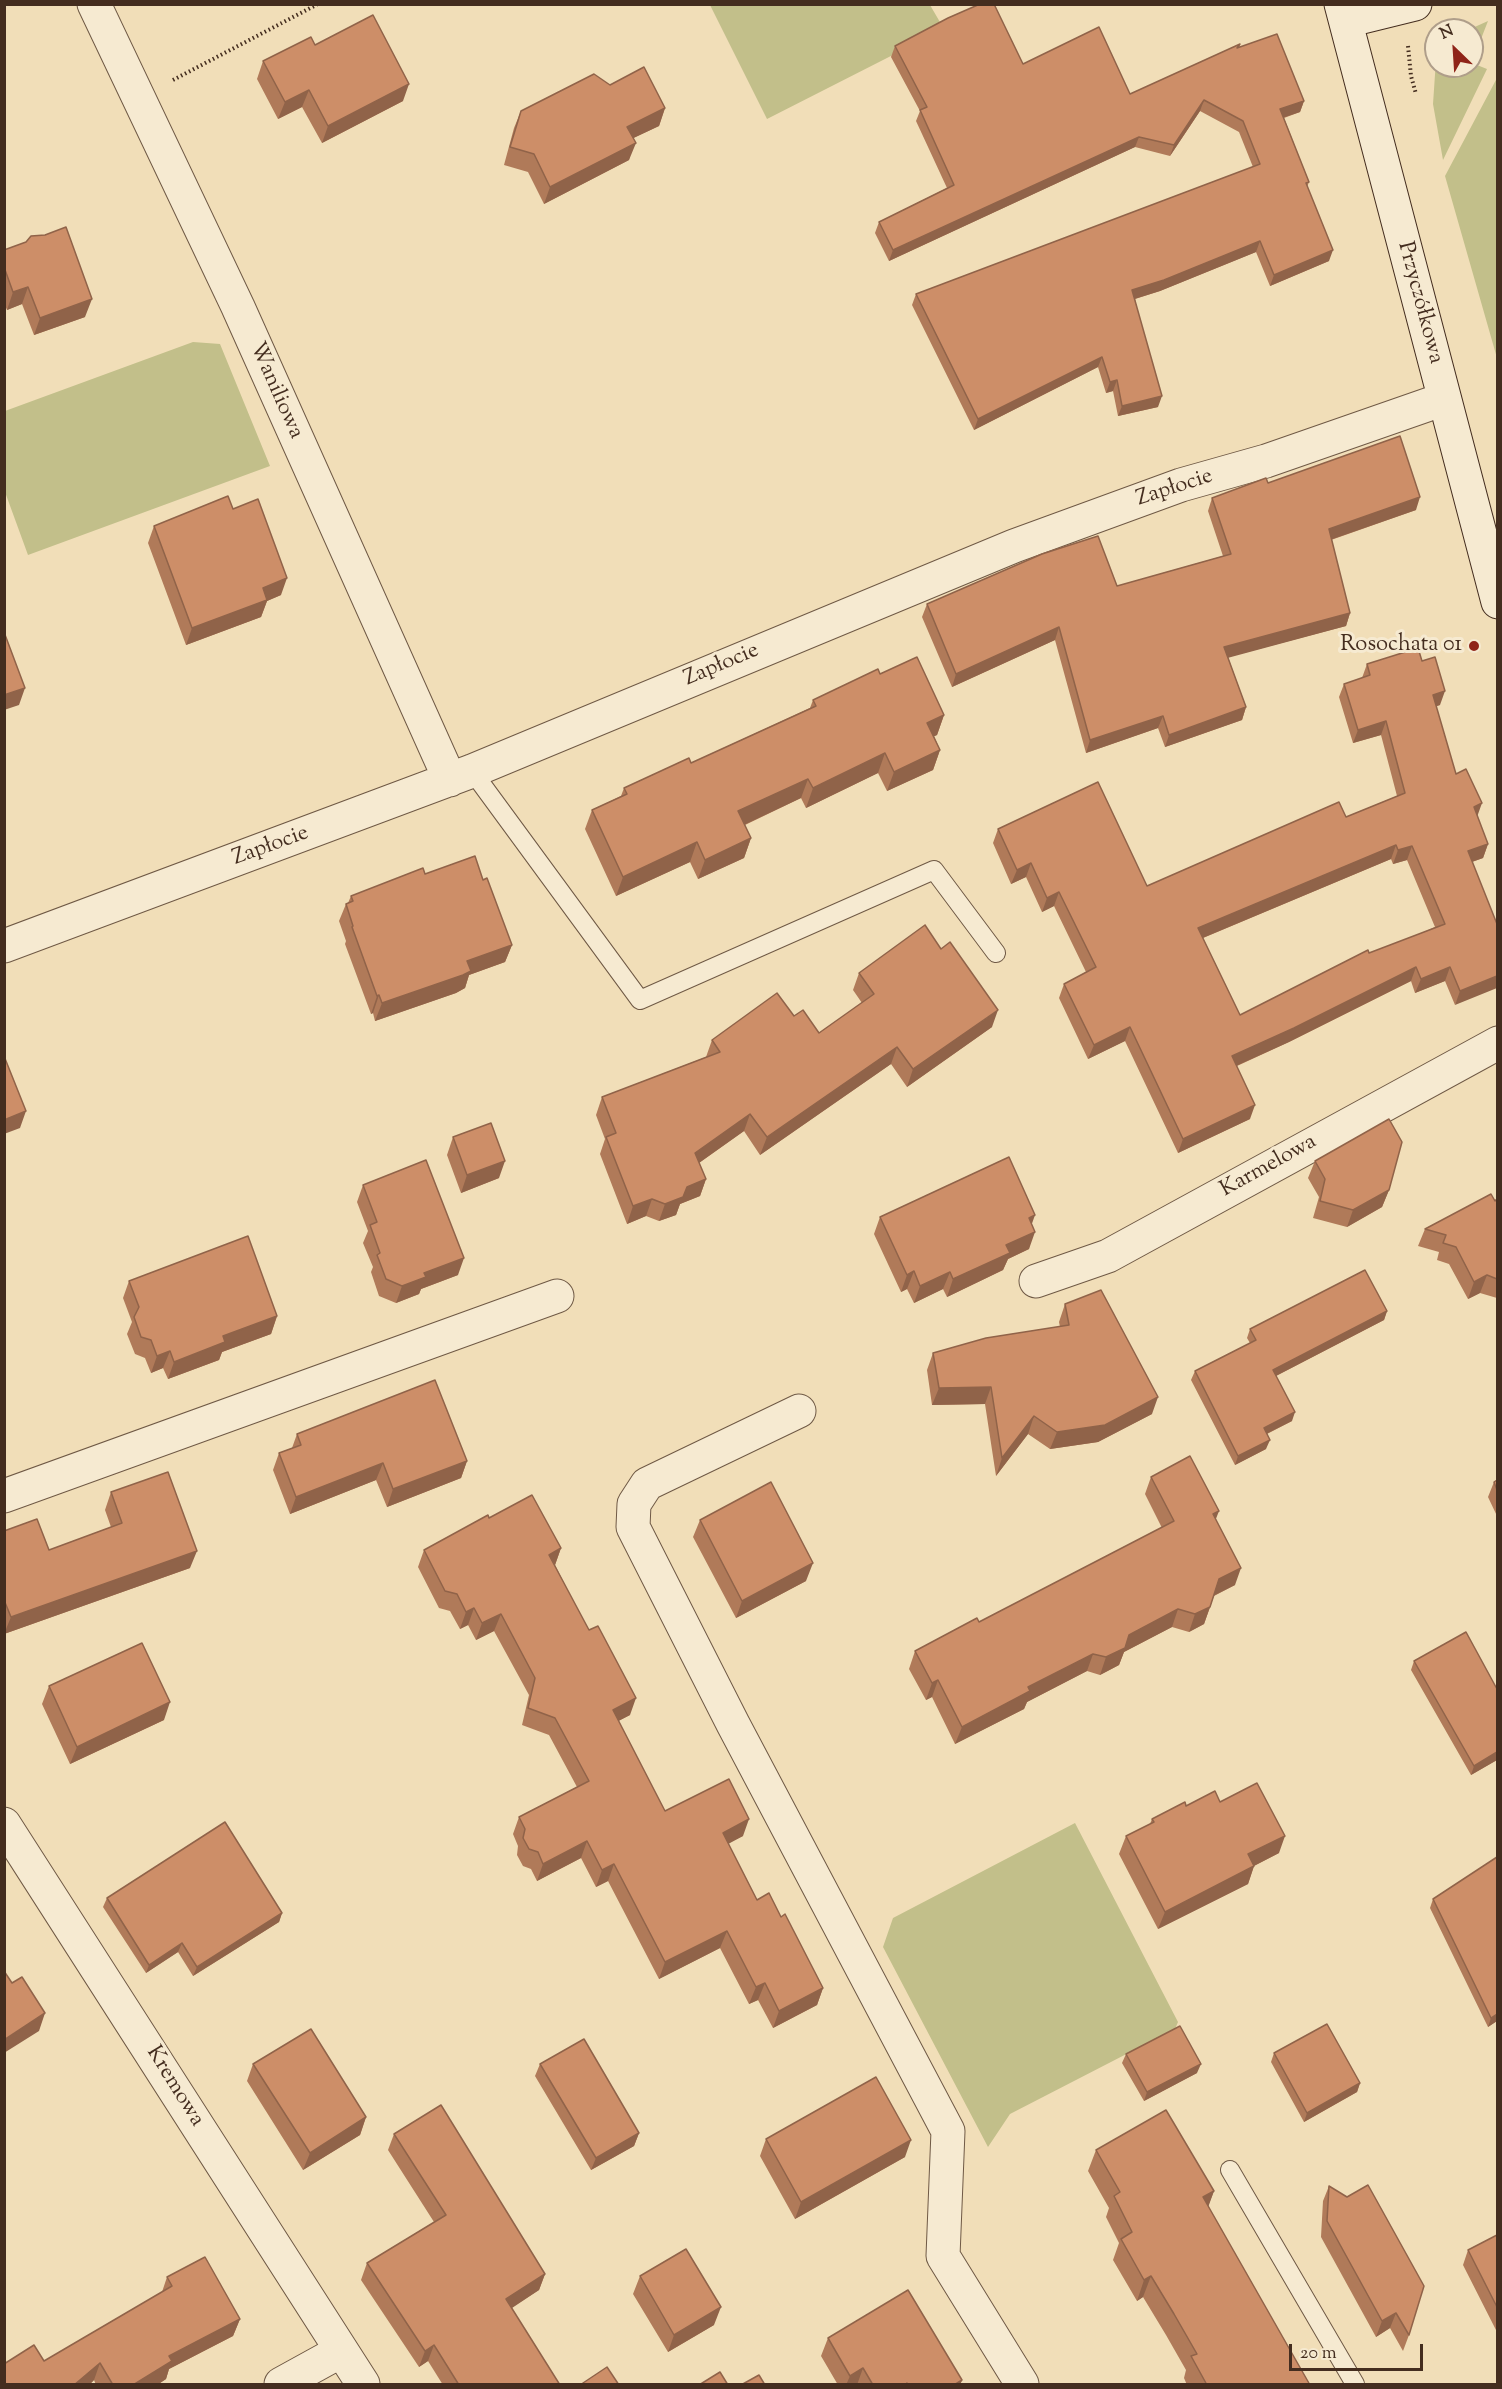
<!DOCTYPE html>
<html>
<head>
<meta charset="utf-8">
<style>
  body { margin:0 }
  #map { position:relative; width:1502px; height:2389px; overflow:hidden; background:#f1deb8; font-family:"Sorts Mill Goudy",serif }
  canvas { display:block }
  .frame { position:absolute; inset:0; border:6px solid #442d1f; pointer-events:none }
  .north { position:absolute; left:1424px; top:18px; width:60px; height:60px; box-sizing:border-box; background:#f6ead1; border:2px solid #af9e8a; border-radius:50%; rotate:335deg; font-size:16px; font-weight:700; line-height:24px; text-align:center; color:#442d1f }
  .north::after { content:''; display:block; margin:auto; width:21px; height:27px; background:#8f2418; clip-path:polygon(50% 0,100% 100%,50% 72%,0 100%) }
  .scale { position:absolute; left:1289px; top:2344px; width:134px; height:27px; box-sizing:border-box; border:3px solid #442d1f; border-top:0; padding-left:8px; font-size:18px; line-height:21px; white-space:nowrap; color:#442d1f; -webkit-text-stroke:4px #f6ead1; paint-order:stroke }
</style>
</head>
<body>
<div id="map">
<canvas width="1502" height="2389"></canvas>
<div class="frame"></div>
<div class="north">N</div>
<div class="scale">20 m</div>
</div>
<script>
const context = document.querySelector('canvas').getContext('2d');
context.lineJoin = 'round';
function paint(path, color) { context.fillStyle = color; context.fill(path, 'evenodd'); }
const poly = rows => new Path2D(rows.map(r => 'M' + r).join(''));
function stroke(path, color, width, dash) { context.strokeStyle = color; context.lineWidth = width; context.lineCap = dash ? 'butt' : 'round'; context.setLineDash(dash || []); context.stroke(path); }
function write(font, color, halo, rows, align = 'center') {
  context.font = font + ' "Sorts Mill Goudy",serif'; context.lineWidth = 6; context.setLineDash([]); context.textBaseline = 'middle'; context.strokeStyle = halo; context.fillStyle = color; for (const [text, x, y, turn = 0] of rows) {
    context.save(); context.translate(x, y); context.rotate((+turn || 0) * Math.PI / 180); context.textAlign = isNaN(turn) ? turn : align; if (halo) context.strokeText(text, 0, 0); context.fillText(text, 0, 0); context.restore();
  }
}
const green = poly([
  [710,5,930,5,944,29,767,119],
  [1488,21,1472,62,1472,30,1468,30],
  [1436,60,1436,66,1472,66,1472,63,1487,69,1443,160,1433,104],
  [1497,78,1497,358,1445,176],
  [193,342,220,344,270,466,28,555,5,492,5,411],
  [1075,1823,1178,2022,1175,2029,1010,2114,988,2147,883,1947,893,1918]
]);
const path = poly([
  [1408,46,1411,76,1416,94],
  [173,80,318,4]
]);
const lane = poly([
  [472,771,640,1000,934,870,996,953],
  [1230,2170,1355,2384]
]);
const street = poly([
  [94,4,238,307,450,780],
  [4,946,472,771,1014,546,1181,485,1266,461,1444,399],
  [1036,1281,1108,1256,1498,1043],
  [799,1411,647,1484,634,1504,633,1527,733,1724,948,2131,943,2256,1022,2384],
  [4,1496,557,1296],
  [4,1824,363,2384],
  [281,2384,341,2351]
]);
const secondary = poly([
  [1341,4,1498,602],
  [1346,21,1415,4]
]);
const wall = poly([
  [1240,44,1239,48,1304,101,1300,112,1284,118,1309,182,1307,187,1329,261,1270,286,1256,252,1160,291,1135,299,1158,407,1118,416,1113,391,1106,393,1098,367,974,430,912,305,916,294,1253,167,1239,132,1200,111,1170,156,1135,147,889,261,875,233,879,222,947,188,916,121,920,111,891,57,895,46,1023,64,1130,94],
  [315,45,403,101,322,143,302,107,278,119,257,79,263,61],
  [610,85,665,108,659,126,633,138,629,160,544,204,528,172,504,165,514,128,521,111],
  [4,250,85,317,34,335,22,304,7,310,4,303],
  [1268,483,1416,510,1331,540,1350,613,1346,626,1228,657,1246,707,1242,720,1165,747,1158,728,1086,753,1055,640,952,687,922,617,927,604,1117,586,1223,556,1208,511,1212,498],
  [233,509,281,595,267,601,261,617,186,645,148,543,154,526],
  [1422,661,1440,705,1436,706,1456,774,1477,817,1488,844,1483,858,1472,862,1497,924,1455,1005,1445,981,1415,993,1411,981,1289,1042,1237,1066,1250,1119,1178,1153,1125,1041,1088,1059,1059,998,1064,984,1086,972,1054,906,1042,912,1026,877,1011,884,993,843,998,829,1147,886,1346,817,1397,796,1381,735,1353,743,1339,697,1344,684,1362,678,1367,664],
  [1391,859,1393,864,1407,860,1435,927,1240,1015,1203,938],
  [813,700,944,715,937,735,934,736,940,750,933,770,887,791,878,773,806,808,801,798,745,825,751,838,744,858,698,879,690,862,616,896,585,829,592,810,621,796,624,788,691,763,810,708],
  [425,874,483,880,512,945,505,962,469,975,465,988,456,993,375,1021,373,1013,371,1014,345,944,346,941,339,921,346,904,348,903,351,896],
  [859,973,992,1027,907,1087,891,1064,760,1155,744,1131,699,1163,706,1179,700,1196,680,1204,676,1215,659,1221,646,1216,627,1224,600,1154,605,1139,596,1115,602,1097,706,1057,712,1040,794,1016,819,1033,862,1003,853,990],
  [453,1137,499,1178,461,1193,447,1155],
  [1315,1161,1389,1190,1382,1207,1347,1227,1313,1218,1319,1197,1308,1178],
  [363,1185,458,1275,421,1289,419,1294,396,1303,379,1296,371,1272,373,1267,363,1243,368,1231,357,1202],
  [1497,1199,1497,1298,1480,1293,1468,1299,1449,1264,1437,1260,1439,1252,1418,1246,1425,1229],
  [880,1217,1032,1224,1029,1249,1008,1259,1003,1270,947,1297,943,1289,914,1303,907,1289,901,1292,874,1234],
  [129,1281,277,1316,271,1334,222,1352,219,1360,168,1379,163,1368,151,1373,145,1358,135,1354,127,1334,132,1322,123,1298],
  [1065,1304,1152,1414,1098,1442,1050,1449,1028,1434,996,1476,985,1404,932,1405,927,1370,933,1353,1060,1327,1059,1322],
  [1387,1311,1384,1320,1276,1376,1292,1421,1267,1434,1266,1449,1235,1465,1191,1380,1195,1371,1250,1343,1247,1338,1250,1329],
  [297,1434,467,1461,461,1478,387,1507,376,1480,290,1514,273,1470,279,1453,292,1448],
  [1151,1477,1216,1519,1235,1585,1214,1596,1204,1624,1189,1632,1172,1627,1124,1652,1119,1665,1100,1675,1087,1671,1027,1702,1024,1709,955,1744,932,1697,926,1700,909,1669,915,1651,979,1622,1162,1528,1145,1494],
  [1497,1480,1497,1516,1488,1497,1494,1482],
  [111,1492,190,1568,4,1634,4,1531,49,1550,111,1527,105,1510],
  [489,1518,561,1548,555,1565,630,1715,618,1721,665,1811,743,1836,728,1843,757,1900,781,1917,823,1988,817,2005,773,2028,758,2000,749,2004,720,1948,659,1979,608,1881,596,1887,581,1858,537,1881,531,1869,523,1866,517,1855,518,1846,513,1834,519,1817,577,1787,549,1735,522,1725,529,1695,494,1631,476,1640,468,1625,460,1629,450,1611,439,1608,418,1567,424,1550],
  [700,1520,806,1581,736,1618,693,1537],
  [1414,1661,1497,1689,1497,1760,1471,1775,1411,1670],
  [49,1686,164,1720,70,1764,42,1704],
  [1220,1802,1279,1853,1254,1866,1248,1884,1158,1929,1119,1854,1126,1836,1150,1824,1152,1819,1186,1806],
  [1497,1857,1497,2021,1488,2027,1430,1908,1433,1899],
  [107,1898,282,1913,279,1922,193,1976,178,1952,146,1973,103,1907],
  [1274,2053,1360,2083,1357,2092,1304,2122,1271,2062],
  [1126,2054,1197,2073,1144,2101,1122,2063],
  [253,2064,366,2117,360,2135,303,2170,247,2081],
  [540,2064,639,2133,634,2146,591,2170,535,2076],
  [394,2134,545,2274,539,2290,511,2308,560,2385,443,2385,428,2361,419,2367,361,2280,367,2263,434,2222,388,2150],
  [766,2139,905,2157,795,2219,760,2156],
  [1096,2150,1214,2191,1208,2206,1310,2385,1187,2385,1184,2378,1186,2370,1166,2335,1143,2297,1137,2301,1113,2260,1119,2243,1106,2217,1109,2208,1088,2171],
  [1329,2186,1409,2335,1403,2351,1390,2328,1376,2337,1321,2237,1323,2201],
  [1497,2235,1497,2332,1463,2265,1468,2250],
  [640,2276,714,2325,668,2352,633,2294],
  [167,2277,240,2319,233,2336,169,2369,166,2379,157,2385,96,2385,94,2380,89,2385,4,2385,162,2292],
  [828,2338,962,2380,960,2385,838,2385,821,2356]
]);
const shadedWall = poly([
  [409,84,403,101,322,143,328,126],
  [309,90,302,107,278,119,285,102],
  [1204,100,1200,111,1170,156,1174,145],
  [1304,101,1300,112,1276,120,1280,109],
  [665,108,659,126,621,144,627,127],
  [1139,137,1135,147,889,261,893,250],
  [636,143,629,160,544,204,550,187],
  [1260,241,1256,252,1160,291,1128,301,1132,290],
  [1333,250,1329,261,1270,286,1274,275],
  [28,287,22,304,7,310,13,292],
  [92,299,85,317,34,335,40,318],
  [1102,357,1098,367,974,430,978,419],
  [1117,380,1113,391,1106,393,1110,382],
  [1162,396,1158,407,1118,416,1122,406],
  [1420,497,1416,510,1324,542,1329,529],
  [287,578,281,595,267,601,261,617,186,645,192,628,263,588],
  [1350,613,1346,626,1220,660,1224,647],
  [1059,627,1055,640,952,687,956,674],
  [25,688,19,705,4,710,4,695],
  [1445,691,1440,705,1428,709,1433,695],
  [1246,707,1242,720,1165,747,1169,735],
  [944,715,937,735,920,743,927,723],
  [1163,716,1158,728,1086,753,1090,740],
  [1386,721,1381,735,1353,743,1358,730],
  [940,750,933,770,887,791,894,772],
  [885,753,878,773,806,808,813,788],
  [808,779,801,798,731,831,738,811],
  [1482,803,1477,817,1474,807],
  [751,838,744,858,698,879,705,860],
  [697,842,690,862,616,896,623,877],
  [1488,844,1483,858,1463,865,1468,851],
  [1396,845,1391,859,1193,942,1198,928],
  [1412,846,1407,860,1393,864,1398,850],
  [1031,863,1026,877,1011,884,1017,870],
  [1059,892,1054,906,1042,912,1047,898],
  [512,945,505,962,469,975,465,988,456,993,375,1021,382,1003,467,961],
  [1416,967,1411,981,1289,1042,1227,1070,1232,1056],
  [1450,967,1445,981,1415,993,1421,979],
  [1497,976,1497,988,1455,1005,1460,991],
  [379,995,373,1013,371,1014,377,996],
  [998,1010,992,1027,907,1087,913,1069],
  [1130,1027,1125,1041,1088,1059,1094,1045],
  [897,1047,891,1064,760,1155,767,1137],
  [1255,1105,1250,1119,1178,1153,1183,1139],
  [26,1111,20,1128,4,1134,4,1120],
  [750,1114,744,1131,689,1170,695,1153],
  [505,1161,499,1178,461,1193,467,1175],
  [706,1179,700,1196,680,1204,676,1215,659,1221,665,1204,687,1187],
  [1389,1190,1382,1207,1347,1227,1353,1210],
  [652,1199,646,1216,627,1224,633,1206],
  [1035,1215,1029,1232,1029,1218],
  [1035,1232,1029,1249,1008,1259,1003,1270,947,1297,953,1279,1006,1245],
  [464,1258,458,1275,421,1289,419,1294,396,1303,402,1286,424,1273],
  [914,1271,907,1289,901,1292,907,1275],
  [950,1272,943,1289,914,1303,920,1286],
  [1487,1275,1480,1293,1468,1299,1474,1282],
  [1387,1311,1384,1320,1270,1379,1273,1370],
  [277,1316,271,1334,222,1352,219,1360,168,1379,174,1362,223,1336],
  [170,1351,163,1368,151,1373,157,1356],
  [991,1387,985,1404,932,1405,939,1388],
  [1158,1397,1152,1414,1098,1442,1050,1449,1057,1432],
  [1295,1412,1292,1421,1260,1437,1264,1428],
  [1034,1416,1028,1434,996,1476,1002,1458],
  [1270,1440,1266,1449,1235,1465,1238,1456],
  [467,1461,461,1478,387,1507,393,1489],
  [383,1463,376,1480,290,1514,296,1497],
  [1219,1511,1212,1529,1213,1514],
  [561,1548,555,1565,549,1555],
  [197,1551,190,1568,4,1634,11,1617],
  [813,1563,806,1581,736,1618,742,1601],
  [1241,1568,1235,1585,1213,1596,1219,1579],
  [1210,1607,1204,1624,1189,1632,1195,1614],
  [474,1608,468,1625,460,1629,466,1612],
  [1178,1609,1172,1627,1124,1652,1119,1665,1100,1675,1106,1657,1129,1635],
  [501,1614,494,1631,476,1640,482,1623],
  [1093,1654,1087,1671,1027,1702,1024,1709,955,1744,962,1727,1028,1687],
  [938,1680,932,1697,926,1700,932,1683],
  [636,1698,630,1715,607,1727,613,1710],
  [170,1702,164,1720,70,1764,77,1747],
  [1497,1752,1497,1760,1471,1775,1474,1766],
  [749,1819,743,1836,717,1850,723,1833],
  [1285,1836,1279,1853,1242,1872,1248,1854],
  [587,1841,581,1858,537,1881,543,1864],
  [614,1864,608,1881,596,1887,602,1870],
  [1254,1866,1248,1884,1158,1929,1165,1912],
  [282,1913,279,1922,193,1976,197,1967],
  [727,1931,720,1948,659,1979,665,1962],
  [182,1943,178,1952,146,1973,149,1965],
  [765,1983,758,2000,749,2004,756,1987],
  [823,1988,817,2005,773,2028,779,2011],
  [45,2013,39,2031,4,2053,4,2040],
  [1497,2014,1497,2021,1488,2027,1491,2018],
  [1201,2064,1197,2073,1144,2101,1147,2092],
  [1360,2083,1357,2092,1304,2122,1307,2113],
  [366,2117,360,2135,303,2170,310,2153],
  [639,2133,634,2146,591,2170,596,2158],
  [911,2140,905,2157,795,2219,801,2202],
  [1214,2191,1206,2213,1203,2197],
  [545,2274,539,2290,500,2316,506,2299],
  [1151,2276,1143,2297,1137,2301,1144,2280],
  [721,2307,714,2325,668,2352,674,2335],
  [1396,2313,1390,2328,1376,2337,1382,2321],
  [240,2319,233,2336,169,2369,166,2379,157,2385,133,2385,169,2356],
  [434,2345,428,2361,419,2367,425,2351],
  [100,2363,94,2380,89,2385,74,2385],
  [863,2368,857,2385,846,2385,850,2376],
  [962,2380,960,2385,954,2385]
]);
const building = poly([
  [980,4,994,4,1023,64,1099,27,1130,94,1240,44,1237,48,1277,34,1304,101,1280,109,1309,182,1306,183,1333,250,1274,275,1260,241,1164,280,1132,290,1162,396,1122,406,1117,380,1110,382,1102,357,978,419,916,294,1260,164,1243,121,1204,100,1174,145,1139,137,893,250,879,222,954,185,920,110,927,107,895,46,948,18,980,4],
  [373,15,409,84,328,126,309,90,285,102,263,61,311,37,315,45,373,15],
  [644,67,665,108,627,127,636,143,550,187,534,154,510,147,521,111,594,74,610,85,644,67],
  [66,227,92,299,40,318,28,287,13,292,4,267,4,250,26,242,31,236,45,235,66,227],
  [1400,436,1420,497,1329,529,1350,613,1224,647,1246,707,1169,735,1163,716,1090,740,1059,627,956,674,927,604,1042,554,1098,536,1117,586,1231,554,1212,498,1266,478,1268,483,1400,436],
  [228,496,233,509,258,499,287,578,263,588,267,600,192,628,154,526,228,496],
  [4,632,25,688,4,695,4,632],
  [1418,648,1422,661,1435,657,1445,691,1433,695,1456,774,1466,769,1482,803,1474,807,1488,844,1468,851,1497,924,1497,976,1460,991,1450,967,1421,979,1416,967,1294,1028,1232,1056,1255,1105,1183,1139,1130,1027,1094,1045,1064,984,1096,967,1059,892,1047,898,1031,863,1017,870,998,829,1098,782,1147,886,1339,802,1346,817,1405,793,1386,721,1358,730,1344,684,1370,675,1367,664,1418,648],
  [1396,845,1398,850,1412,846,1445,924,1369,953,1368,950,1240,1015,1198,928,1396,845],
  [917,657,944,715,927,723,940,750,894,772,885,753,813,788,808,779,738,811,751,838,705,860,697,842,623,877,592,810,627,794,624,788,689,758,691,763,816,706,813,700,878,669,880,674,917,657],
  [475,856,483,880,487,878,512,945,467,961,471,971,463,975,382,1003,379,995,377,996,352,927,353,926,346,904,353,901,351,896,423,868,425,874,475,856],
  [925,925,941,949,950,942,998,1010,913,1069,897,1047,767,1137,750,1114,695,1153,706,1179,687,1187,683,1197,665,1204,652,1199,633,1206,606,1137,616,1133,602,1097,720,1052,712,1040,777,993,794,1016,803,1010,819,1033,874,994,859,973,925,925],
  [4,1056,26,1111,4,1120,4,1056],
  [1389,1119,1402,1142,1389,1190,1353,1210,1320,1201,1325,1179,1315,1161,1389,1119],
  [491,1123,505,1161,467,1175,453,1137,491,1123],
  [1009,1157,1035,1215,1029,1218,1035,1232,1006,1245,1010,1253,953,1279,950,1272,920,1286,914,1271,907,1275,880,1217,1009,1157],
  [426,1160,464,1258,424,1273,426,1277,402,1286,386,1279,377,1255,380,1253,370,1225,377,1222,363,1185,426,1160],
  [1491,1194,1495,1201,1497,1199,1497,1279,1487,1275,1474,1282,1456,1247,1443,1243,1446,1235,1425,1229,1491,1194],
  [248,1236,277,1316,223,1336,225,1342,174,1362,170,1351,157,1356,151,1340,141,1337,134,1317,139,1307,129,1281,248,1236],
  [1365,1270,1387,1311,1273,1370,1295,1412,1264,1428,1270,1440,1238,1456,1195,1371,1256,1340,1250,1329,1365,1270],
  [1101,1290,1158,1397,1105,1425,1057,1432,1034,1416,1002,1458,991,1387,939,1388,933,1353,986,1338,1069,1325,1065,1304,1101,1290],
  [435,1380,467,1461,393,1489,383,1463,296,1497,279,1453,301,1445,297,1434,435,1380],
  [1190,1456,1219,1511,1213,1514,1241,1568,1219,1579,1210,1607,1195,1614,1178,1609,1129,1635,1125,1648,1106,1657,1093,1654,1028,1687,1030,1691,962,1727,938,1680,932,1683,915,1651,977,1618,979,1622,1174,1521,1151,1477,1190,1456],
  [168,1472,197,1551,11,1617,4,1600,4,1531,37,1519,49,1550,122,1523,111,1492,168,1472],
  [1497,1480,1497,1490,1494,1482,1497,1480],
  [771,1482,813,1563,742,1601,700,1520,771,1482],
  [532,1495,561,1548,549,1555,589,1630,598,1626,636,1698,613,1710,665,1811,729,1779,749,1819,723,1833,757,1900,769,1893,781,1917,785,1914,823,1988,779,2011,765,1983,756,1987,727,1931,665,1962,614,1864,602,1870,587,1841,543,1864,538,1852,529,1849,523,1838,525,1829,519,1817,589,1781,555,1718,528,1708,535,1678,501,1614,482,1623,474,1608,466,1612,457,1594,445,1591,424,1550,488,1515,489,1518,532,1495],
  [1466,1632,1497,1689,1497,1752,1474,1766,1414,1661,1466,1632],
  [142,1643,170,1702,77,1747,49,1686,142,1643],
  [1257,1783,1285,1836,1248,1854,1254,1866,1165,1912,1126,1836,1154,1822,1152,1819,1185,1802,1186,1806,1215,1791,1220,1802,1257,1783],
  [225,1822,282,1913,197,1967,182,1943,149,1965,107,1898,225,1822],
  [1497,1857,1497,2014,1491,2018,1433,1899,1497,1857],
  [4,1971,12,1983,22,1977,45,2013,4,2040,4,1971],
  [1327,2024,1360,2083,1307,2113,1274,2053,1327,2024],
  [1180,2026,1201,2064,1147,2092,1126,2054,1180,2026],
  [311,2029,366,2117,310,2153,253,2064,311,2029],
  [584,2039,639,2133,596,2158,540,2064,584,2039],
  [876,2077,911,2140,801,2202,766,2139,876,2077],
  [441,2105,545,2274,506,2299,560,2385,459,2385,434,2345,425,2351,367,2263,446,2215,394,2134,441,2105],
  [1166,2110,1214,2191,1203,2197,1310,2385,1207,2385,1191,2356,1197,2354,1174,2314,1151,2276,1144,2280,1121,2239,1132,2232,1114,2196,1120,2192,1096,2150,1166,2110],
  [1368,2185,1424,2286,1409,2335,1396,2313,1382,2321,1327,2221,1329,2186,1347,2197,1368,2185],
  [1497,2235,1497,2307,1468,2250,1497,2235],
  [686,2249,721,2307,674,2335,640,2276,686,2249],
  [205,2257,240,2319,169,2356,172,2361,133,2385,113,2385,100,2363,74,2385,4,2385,4,2364,34,2345,44,2361,172,2286,167,2277,205,2257],
  [908,2290,962,2380,954,2385,908,2385,907,2383,904,2385,873,2385,863,2368,850,2376,828,2338,908,2290],
  [607,2367,619,2385,580,2385,607,2367],
  [720,2372,728,2385,699,2385,720,2372],
  [759,2375,765,2385,741,2385,759,2375]
]);
const markers = [
  [1474,646,6,"#8f2418"]
];
const streetNames = [
  ["Przyczółkowa",1419,303,75],
  ["Waniliowa",275,391,66],
  ["Zapłocie",1175,489,-18],
  ["Zapłocie",722,666,-23],
  ["Zapłocie",271,847,-20],
  ["Karmelowa",1269,1167,-29],
  ["Kremowa",174,2087,58]
];
const poiNames = [
  ["Rosochata 01",1462,646]
];
paint(green, '#c2bf8a');
stroke(lane, '#6f5945', 20);
stroke(street, '#6f5945', 35);
stroke(secondary, '#442d1f', 35);
stroke(path, '#442d1f', 4, [1.5, 3]);
stroke(lane, '#f6ead1', 18);
stroke(street, '#f6ead1', 33);
stroke(secondary, '#f6ead1', 33);
paint(wall, '#b07a59');
paint(shadedWall, '#906349');
paint(building, '#cd8e68');
stroke(building, '#906349', 1.5);
for (const [x, y, r, color] of markers) { const dot = new Path2D(); dot.arc(x, y, r, 0, 2 * Math.PI); context.fillStyle = color; context.fill(dot); stroke(dot, '#f6ead1', 2); }
write('22px', '#442d1f', '#f6ead1', streetNames);
write('22px', '#442d1f', '#f6ead1', poiNames, 'right');
</script>
</body>
</html>
